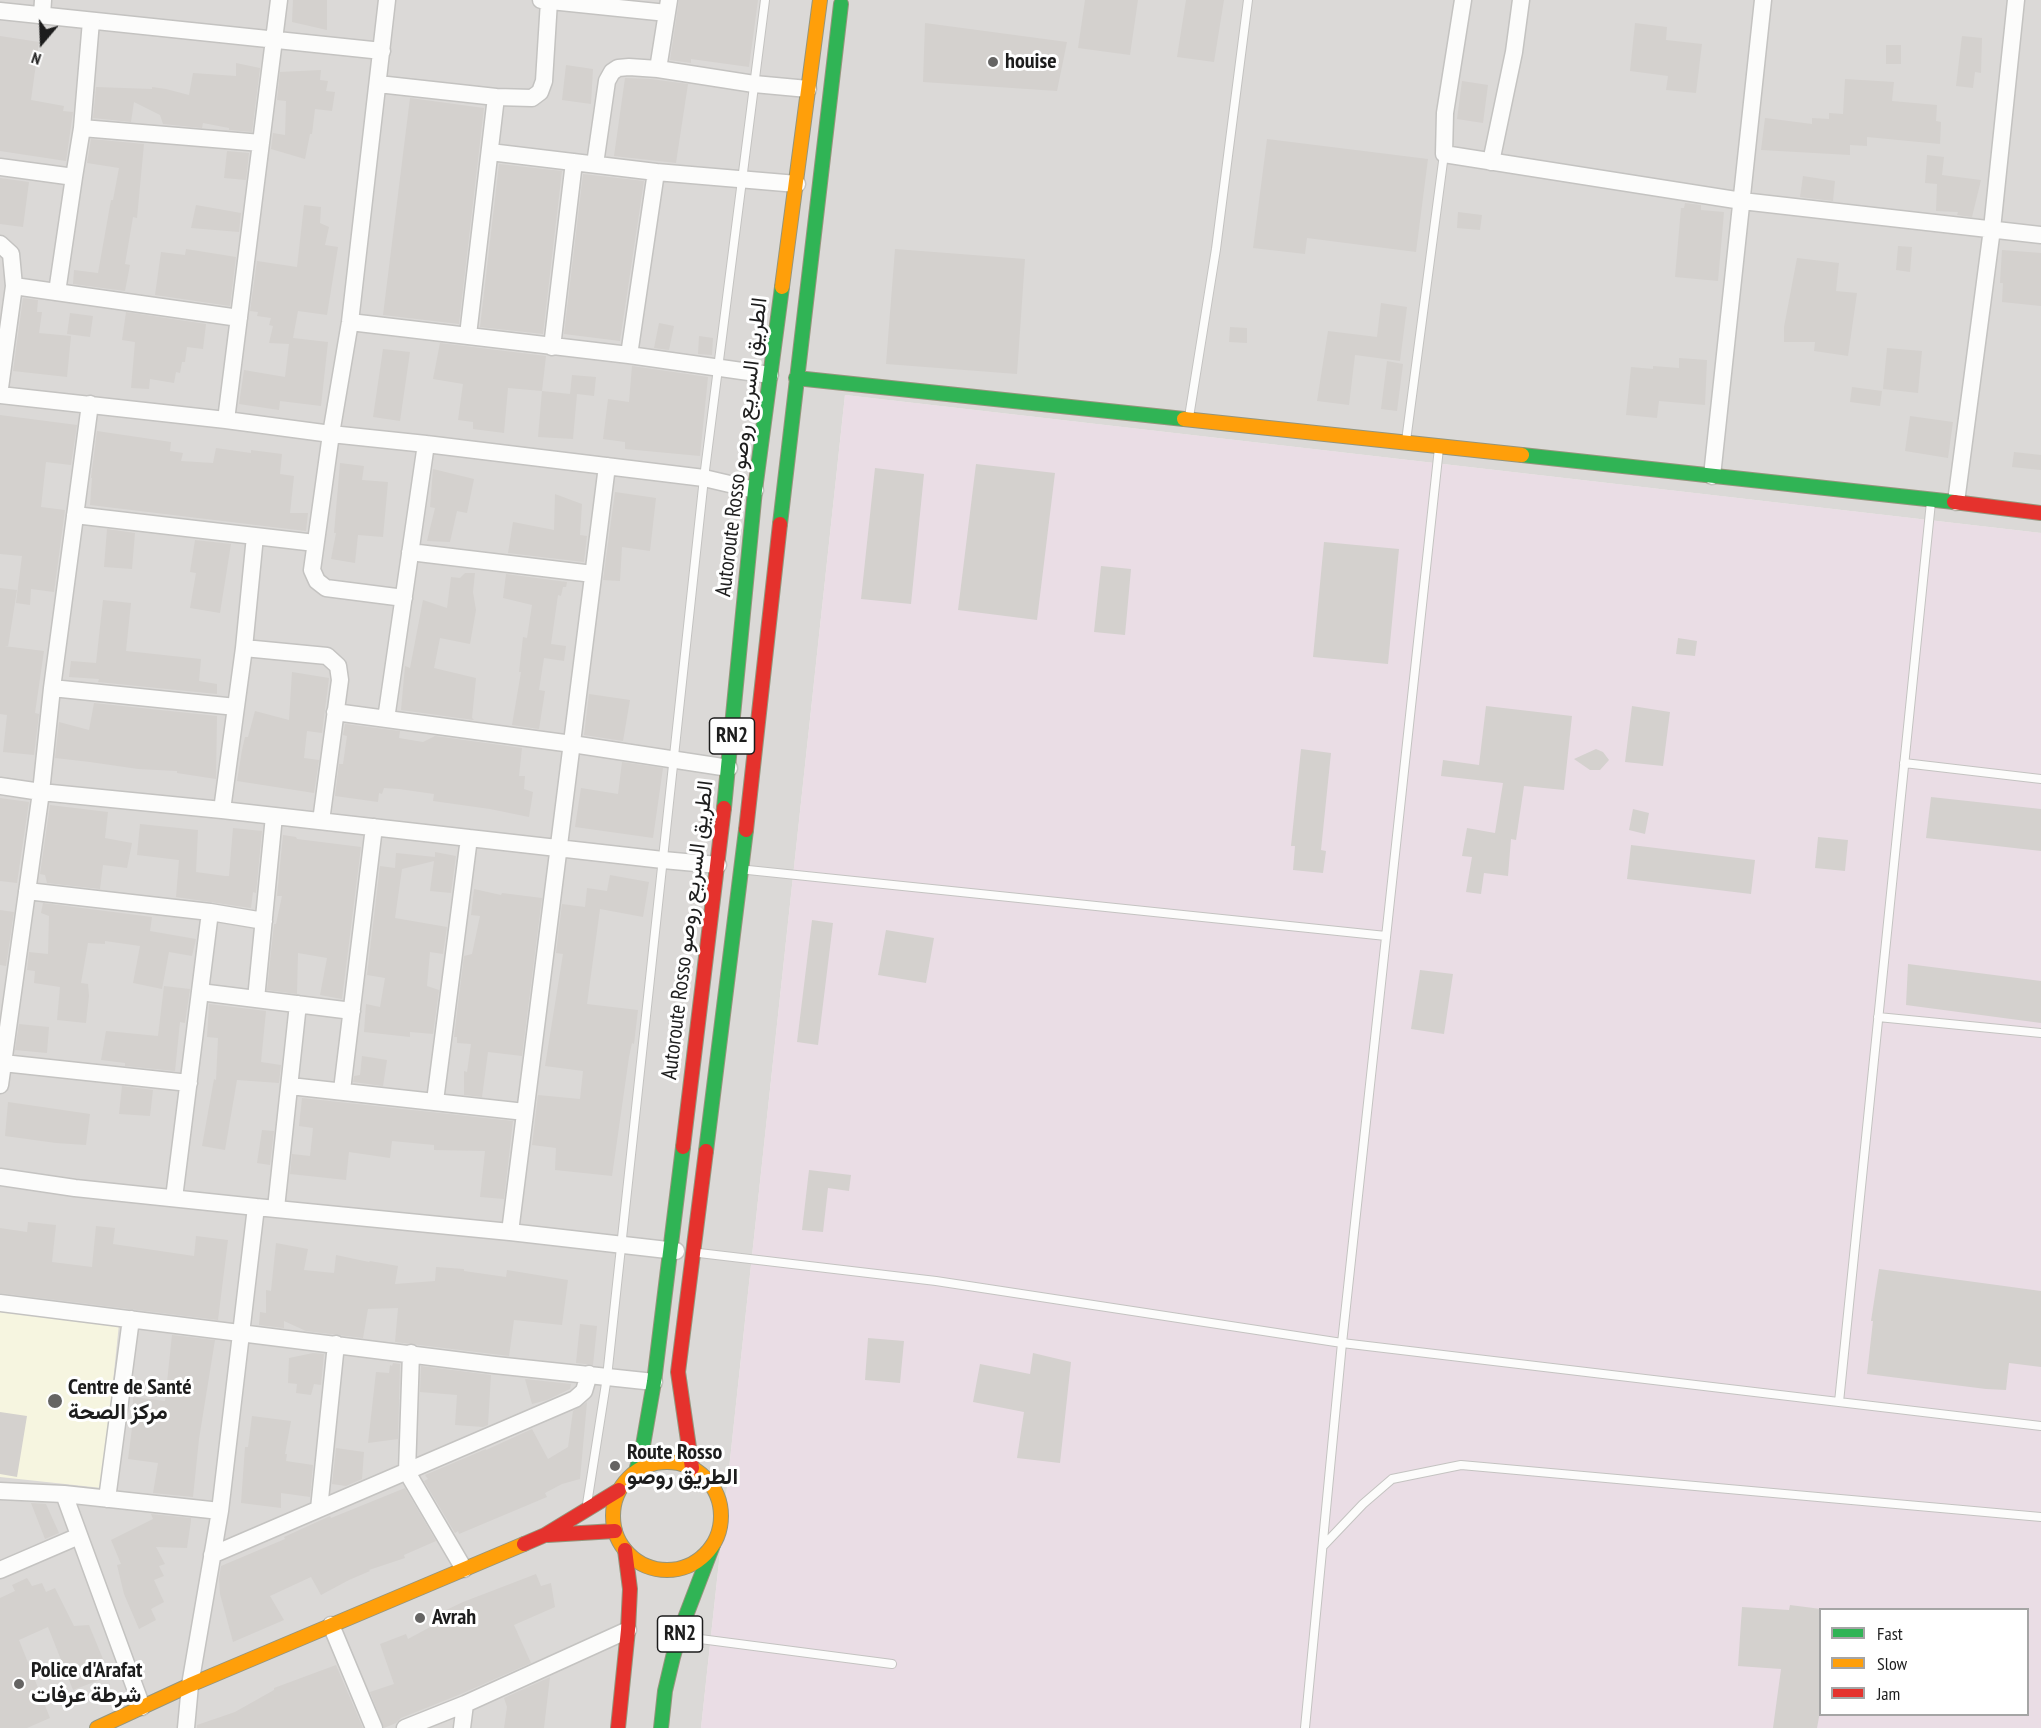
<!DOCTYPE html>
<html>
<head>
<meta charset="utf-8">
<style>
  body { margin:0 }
  #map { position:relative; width:2041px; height:1728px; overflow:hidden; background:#ece9e5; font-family:"PT Sans Narrow",sans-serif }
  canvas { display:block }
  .legend { position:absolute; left:1819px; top:1608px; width:210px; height:108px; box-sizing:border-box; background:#fff; border:2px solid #a5a5a5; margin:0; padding:8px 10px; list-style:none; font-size:18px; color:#1d1d1d }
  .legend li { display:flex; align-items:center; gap:12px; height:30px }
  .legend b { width:30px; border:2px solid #a5a5a5 }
  .north { position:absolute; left:12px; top:12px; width:60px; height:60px; -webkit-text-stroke:4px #fff; paint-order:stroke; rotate:199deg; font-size:16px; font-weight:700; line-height:24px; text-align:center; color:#1d1d1d }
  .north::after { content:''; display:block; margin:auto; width:21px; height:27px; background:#1d1d1d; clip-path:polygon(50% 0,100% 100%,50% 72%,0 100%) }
</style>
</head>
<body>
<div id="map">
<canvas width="2041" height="1728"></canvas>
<ul class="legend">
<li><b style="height:8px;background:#30b455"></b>Fast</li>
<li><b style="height:8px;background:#ff9f0a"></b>Slow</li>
<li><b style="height:8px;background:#e5322d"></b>Jam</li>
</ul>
<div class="north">N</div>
</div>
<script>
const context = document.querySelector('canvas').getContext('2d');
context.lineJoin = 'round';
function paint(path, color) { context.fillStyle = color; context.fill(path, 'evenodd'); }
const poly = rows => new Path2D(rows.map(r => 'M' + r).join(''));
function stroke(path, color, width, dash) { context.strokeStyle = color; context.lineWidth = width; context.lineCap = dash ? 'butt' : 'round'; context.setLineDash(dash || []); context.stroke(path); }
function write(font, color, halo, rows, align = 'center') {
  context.font = font + ' "PT Sans Narrow",Vazirmatn,sans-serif'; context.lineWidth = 6; context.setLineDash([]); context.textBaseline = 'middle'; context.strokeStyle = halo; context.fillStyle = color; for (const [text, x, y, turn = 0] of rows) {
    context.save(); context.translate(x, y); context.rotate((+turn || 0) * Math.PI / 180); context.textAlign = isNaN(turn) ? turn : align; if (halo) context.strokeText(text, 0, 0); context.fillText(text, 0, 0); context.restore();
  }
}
const residential = poly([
  [0,0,2041,0,2041,533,845,395,701,1728,0,1728]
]);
const industrial = poly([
  [845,395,2041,533,2041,1728,701,1728],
  [1820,1610,2028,1610,2028,1714,1820,1714]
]);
const education = poly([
  [0,1312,119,1324,102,1488,0,1477]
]);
const building = poly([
  [293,0,327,0,327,30,292,22],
  [679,0,758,0,749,67,691,59,691,63,670,60],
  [1085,0,1138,0,1130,55,1078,48],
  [1186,0,1224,0,1214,62,1177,57],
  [925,23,1067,42,1057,91,923,82],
  [1635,23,1667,27,1666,40,1702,44,1696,93,1666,90,1668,76,1630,71],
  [0,36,39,42,31,100,64,106,63,111,73,112,66,161,0,151],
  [1962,36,1982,38,1981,73,1975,72,1973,88,1956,86],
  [1886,45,1901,45,1901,64,1886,64],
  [236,63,260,68,252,132,229,130,229,128,203,123,202,128,163,124,160,115,134,102,131,122,93,118,96,87,152,89,152,87,166,89,189,95,193,73,236,76],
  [566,65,593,69,591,104,562,100],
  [321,70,320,80,328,81,326,91,335,92,332,111,315,109,312,134,310,134,305,159,271,149,273,133,285,135,286,101,277,100,280,72],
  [625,78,651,79,688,84,676,163,614,156],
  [1845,79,1894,82,1892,101,1937,105,1936,121,1941,122,1940,144,1867,137,1867,146,1850,145,1850,155,1761,150,1765,118,1812,124,1812,118,1829,119,1829,113,1843,114],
  [1462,81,1488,85,1483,123,1457,119],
  [410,98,484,108,459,324,383,315],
  [91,139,144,144,137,218,133,217,125,264,130,265,125,291,73,284,74,270,98,273,111,200,113,200,119,168,87,163],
  [1267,139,1428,159,1416,252,1307,238,1305,254,1253,248],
  [227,151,249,153,246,180,224,178],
  [1927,155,1944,157,1942,175,1981,180,1972,217,1957,215,1958,212,1936,211,1937,184,1925,183],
  [499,164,562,171,543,334,480,327],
  [583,174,644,181,620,341,564,334],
  [1803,176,1835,181,1833,201,1800,197],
  [0,178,29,182,23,227,0,224],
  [1685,203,1701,205,1701,210,1724,212,1718,281,1675,277,1681,208,1684,208],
  [196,205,241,213,239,232,191,228],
  [304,205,321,207,320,223,329,227,325,245,338,247,327,315,298,311,293,338,328,342,321,406,280,401,279,410,239,404,244,370,285,377,289,344,269,343,273,326,269,325,271,318,257,316,258,312,250,311,257,261,297,267],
  [1458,212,1482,215,1480,230,1457,228],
  [1898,246,1912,247,1910,272,1896,270],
  [186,249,236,257,230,306,155,295,161,252,185,255],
  [895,249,1025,259,1017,374,886,364],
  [2002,250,2041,253,2041,306,2002,302,2003,283,2000,283],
  [1797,258,1839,263,1836,291,1857,293,1848,356,1814,351,1815,342,1784,342,1784,327],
  [23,298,38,300,37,312,42,312,39,333,71,336,67,377,13,371],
  [1381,303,1407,307,1400,361,1355,355,1349,405,1317,401,1328,331,1377,337],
  [126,312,206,324,203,349,187,347,185,362,182,362,180,373,176,372,174,383,150,379,149,389,131,388,135,342,122,340],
  [70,313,93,316,90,337,67,334],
  [659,323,674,326,669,350,654,348],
  [1230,327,1247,328,1247,343,1229,342],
  [699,336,713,338,712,355,698,354],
  [440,343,546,356,542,391,508,388,504,433,473,429,473,422,458,420,463,384,433,379],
  [1887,348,1922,351,1918,393,1883,389],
  [383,349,410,352,400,421,373,417],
  [1679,358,1707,360,1705,405,1659,401,1657,418,1626,415,1631,367,1653,369,1653,366,1679,368],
  [1387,361,1403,364,1397,411,1381,409],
  [632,366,708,377,700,456,625,449,625,442,603,439,608,399,629,402],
  [572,375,596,377,594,396,577,394,573,439,538,437,542,391,570,394],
  [1852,387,1882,391,1880,406,1850,402],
  [0,415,77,425,71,465,46,462,41,507,65,510,54,592,31,589,30,605,16,603,22,556,0,554],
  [1910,416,1953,422,1948,458,1905,451],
  [97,431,171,442,170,451,183,453,181,461,213,463,216,448,251,453,251,450,282,454,280,474,294,476,290,513,308,513,306,531,90,505,92,478,91,478],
  [2014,452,2041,455,2041,470,2012,467],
  [340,463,364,466,362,480,388,482,383,537,358,535,355,563,331,559,336,533,334,533],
  [976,464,1055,473,1037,620,958,610],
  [875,468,924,474,911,604,861,599],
  [433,469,474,479,467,513,457,511,450,542,427,541,435,508,430,507],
  [615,492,656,498,650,551,622,547,620,581,603,580],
  [555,494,582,504,580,535,587,536,584,562,508,553,513,522,554,530],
  [107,529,135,533,132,569,104,567],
  [195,540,231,544,220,613,190,608,196,573,190,572],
  [1324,542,1399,549,1388,664,1313,657],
  [1101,566,1131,569,1125,635,1094,632],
  [465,573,475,573,473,592,476,610,470,644,440,638,434,668,476,678,472,718,474,720,401,710,405,666,410,668,423,600,447,608,451,577,460,578],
  [506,574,567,582,566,587,563,587,561,596,558,595,551,644,566,646,564,661,544,658,539,690,545,691,539,729,512,725,521,672,519,672,523,637,527,638,532,605,503,598],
  [0,588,17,590,8,647,4,646,44,651,35,713,39,714,34,755,3,752,7,715,0,714],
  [103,600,131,603,126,651,201,659,199,681,217,684,217,694,98,682,99,679,69,677,71,661,96,663],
  [1678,638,1697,641,1695,656,1676,654],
  [292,672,329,678,322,733,307,731,304,758,319,760,314,793,237,781,242,750,245,737,248,737,255,711,289,720],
  [589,694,630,700,623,741,584,735],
  [94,703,217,716,216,779,177,773,177,771,138,769,90,762,55,758,59,722,89,730],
  [1486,706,1572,716,1564,790,1524,786,1516,840,1511,839,1508,876,1484,873,1481,894,1466,892,1472,857,1462,856,1467,828,1495,833,1503,783,1441,776,1443,760,1479,765],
  [1632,706,1670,712,1663,766,1625,762],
  [345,724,400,731,399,738,423,742,435,736,522,748,519,776,525,776,524,789,533,792,529,817,490,809,433,801,434,794,399,789,384,788,382,794,379,793,378,802,335,796,339,764,343,764,347,736,343,735],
  [1301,749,1331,753,1321,850,1326,851,1323,873,1293,870,1295,846,1291,846],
  [1596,749,1603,752,1609,760,1600,770,1590,770,1574,759],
  [622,762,663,768,653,838,575,827,581,788,618,794],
  [1931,797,2041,809,2041,851,1926,838],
  [0,798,29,802,17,883,0,881],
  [50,805,108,812,105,838,132,843,127,868,103,865,100,889,47,883,45,875,40,874],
  [1633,809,1649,813,1645,834,1629,830],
  [140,824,198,830,196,872,225,876,229,876,233,828,262,831,256,893,253,892,251,908,176,897,179,860,137,855],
  [283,835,296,837,297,839,361,847,342,999,320,995,327,958,298,953,297,994,267,990,274,924,276,924,282,896,277,896],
  [1818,837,1848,840,1845,871,1815,868],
  [1631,845,1755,860,1751,894,1627,879],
  [435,852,456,856,451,893,430,891,434,861,402,869,395,918,447,927,443,954,430,952,427,986,439,990,433,1034,410,1032,410,1037,364,1032,366,1004,380,1007,385,978,367,975,380,866,395,868,396,853,435,857],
  [610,875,649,882,643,917,600,909,587,1004,638,1010,634,1044,632,1043,629,1057,612,1176,555,1170,556,1148,532,1145,538,1095,580,1099,583,1071,545,1066,563,954,556,953,562,904,585,907,587,888,607,891],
  [474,889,501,895,502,893,542,898,522,1056,488,1052,482,1097,464,1095,464,1071,467,1072,471,1044,457,1043,457,1037,454,1037,464,956,472,954,480,916,471,915],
  [43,903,152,917,150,931,196,939,192,956,169,952,162,989,133,983,140,946,105,941,105,944,88,943,81,983,88,984,89,996,86,1023,57,1020,60,987,34,983,35,971,27,970,29,952,48,954,49,916,41,913],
  [0,910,14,912,6,966,0,965],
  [812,920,833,923,818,1045,797,1042],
  [886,930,934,938,926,983,878,975],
  [1908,964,2041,981,2041,1023,1906,1005],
  [1420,970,1453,974,1444,1034,1411,1029],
  [164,986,190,989,185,1023,180,1022,175,1071,125,1066,125,1063,101,1060,106,1031,158,1036],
  [209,1004,266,1011,261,1062,281,1065,279,1083,237,1080,225,1150,202,1146,214,1079,216,1080,218,1038,207,1037],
  [19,1024,49,1027,47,1053,15,1050],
  [362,1056,387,1060,383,1086,353,1082,354,1076,360,1075],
  [122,1086,153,1090,150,1116,119,1114],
  [302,1098,513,1121,504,1199,480,1197,485,1151,434,1150,434,1145,392,1141,390,1158,349,1152,346,1180,290,1174,292,1154,310,1156,313,1128,299,1126],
  [8,1102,90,1114,86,1145,56,1143,5,1136],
  [262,1130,274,1131,270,1165,257,1163],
  [809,1170,851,1175,849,1191,828,1188,823,1232,802,1230],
  [28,1222,56,1225,52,1262,92,1267,96,1226,115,1228,113,1244,194,1256,196,1236,228,1240,218,1320,0,1293,0,1228,27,1232],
  [276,1243,308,1249,304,1270,334,1273,336,1255,369,1262,370,1261,398,1266,395,1284,435,1281,436,1267,464,1269,464,1271,506,1277,507,1270,568,1280,562,1325,514,1320,509,1356,395,1342,398,1308,368,1309,363,1338,306,1331,284,1321,284,1328,259,1325,260,1312,266,1313,266,1290,271,1291],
  [1879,1269,2041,1291,2041,1367,2009,1363,2006,1390,1986,1389,1867,1374,1873,1321,1871,1321],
  [580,1324,597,1326,593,1365,576,1363],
  [172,1335,215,1340,199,1439,193,1497,153,1493,158,1463,128,1459,132,1428,133,1397,165,1401],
  [868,1338,904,1341,900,1383,865,1380],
  [313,1353,324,1354,321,1385,314,1384,311,1395,296,1393,297,1384,288,1383,289,1358],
  [1033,1353,1071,1362,1060,1463,1017,1458,1024,1412,973,1402,980,1364,1030,1374],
  [393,1363,400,1364,398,1439,368,1443,376,1372,389,1373,390,1365,392,1366],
  [421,1366,491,1375,488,1425,483,1427,455,1425,457,1395,420,1392],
  [525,1379,571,1384,570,1389,547,1400,532,1404],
  [587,1402,580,1479,562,1484,545,1493,547,1497,459,1534,458,1531,455,1533,424,1481,428,1479,425,1475,486,1449,486,1450,532,1429,548,1459,568,1447,573,1411],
  [0,1412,27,1416,17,1477,0,1474],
  [252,1416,291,1421,285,1454,287,1454,286,1461,313,1465,310,1497,281,1493,281,1508,241,1503,245,1447,248,1447],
  [336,1448,364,1452,362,1479,346,1486,332,1484],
  [405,1488,436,1541,404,1555,405,1558,369,1570,370,1571,349,1580,321,1595,311,1577,270,1596,284,1620,233,1642,220,1594,219,1579,221,1566,285,1539,284,1537,330,1516,331,1518],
  [31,1503,46,1504,59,1533,45,1539],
  [151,1514,191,1518,191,1521,187,1548,156,1547,165,1564,159,1566,164,1576,154,1580,164,1602,151,1609,156,1620,139,1629,124,1594,117,1565,121,1564,111,1540,153,1519],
  [536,1574,541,1586,551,1583,555,1607,514,1625,531,1663,461,1694,401,1718,396,1723,384,1728,370,1692,394,1684,380,1644,406,1634,408,1639,445,1619,442,1612,463,1602],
  [27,1578,32,1586,42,1583,46,1592,55,1588,74,1626,89,1625,110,1676,73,1690,48,1627,19,1640,50,1718,27,1728,0,1728,0,1598,15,1591,12,1585],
  [1790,1605,1821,1609,1821,1706,1817,1728,1773,1728,1781,1669,1738,1666,1742,1607,1789,1610],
  [336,1665,363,1728,197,1728,197,1725,235,1712,274,1690,274,1688],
  [550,1677,544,1728,504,1728,507,1707,504,1698]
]);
const lane = poly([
  [1189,417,1216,249,1248,0],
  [1406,441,1444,154],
  [1904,763,2041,779],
  [748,870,1386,936],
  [1878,1017,2041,1033],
  [699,1253,936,1281,1342,1343,2041,1426],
  [1839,1402,1931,502],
  [587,1504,607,1377,704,478,765,0],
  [1323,1546,1363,1504,1392,1479,1461,1465,2041,1517],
  [685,1637,892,1664],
  [1305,1728,1342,1343,1439,448]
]);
const street = poly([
  [387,0,350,322,331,434,312,570,317,581,326,588,404,598],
  [541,0,667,13],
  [1463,0,1445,113,1444,154,1742,201,2041,235],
  [0,11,382,51],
  [42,16,43,0],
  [658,69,669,0],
  [378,84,496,97,532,98,540,92,544,81,549,1],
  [82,128,261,143],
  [490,152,656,172,797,184],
  [1491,162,1514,52,1521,0],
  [595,164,607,81,612,72,618,68,629,67,658,69,754,84,808,89],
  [0,167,74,177,82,128,91,21],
  [0,244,11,254,14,286,0,388],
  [14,286,239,318],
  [57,292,74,177],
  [350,322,629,355,770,375],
  [468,335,496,97],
  [552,347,574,162],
  [629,355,656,172],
  [0,395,226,420,331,434,426,444,704,478,755,490],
  [226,420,279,0],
  [1712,476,1763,0],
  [1956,502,1992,229,2016,0],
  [75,515,315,543],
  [410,552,593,574],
  [244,648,327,656,338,666,340,680,321,821],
  [52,688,236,707],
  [335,712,572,744,729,768],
  [386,719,426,444],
  [0,786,41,792,222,810,663,860,718,865],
  [222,810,244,648,255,536],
  [27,891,210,912,264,921],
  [200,992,352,1011],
  [256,999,274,816],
  [3,1063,189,1083],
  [0,1085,41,792,52,688,90,404],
  [290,1086,525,1112],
  [342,1090,374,827],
  [435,1101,469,838],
  [0,1177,75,1188,256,1207,510,1232,676,1251],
  [174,1198,210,912],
  [276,1208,298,1004],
  [510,1232,607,466],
  [0,1303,495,1365,654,1382],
  [411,1353,407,1472,464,1569],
  [0,1491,64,1494,220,1511],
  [64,1494,142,1707],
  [107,1499,131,1319],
  [319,1509,336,1344],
  [212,1555,575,1399,584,1391,589,1374],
  [0,1570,79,1536],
  [331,1625,374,1728],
  [186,1728,190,1685,220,1511,256,1207],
  [405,1728,465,1704,628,1630],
  [462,1728,465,1704]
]);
const fast = poly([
  [796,378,1184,419],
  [1522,455,1954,502],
  [780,524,841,4],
  [724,808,755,490,782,287],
  [706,1151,746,830],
  [636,1471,642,1451,654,1382,683,1147],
  [661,1728,665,1691,673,1657,682,1626,713,1545]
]);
const slow = poly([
  [782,287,820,0],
  [1184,419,1522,455],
  '613 1516a54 54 0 1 1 108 0a54 54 0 1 1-108 0Z',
  [97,1728,190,1685,524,1544]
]);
const jam = poly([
  [1954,502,2041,513],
  [746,830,780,524],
  [683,1147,724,808],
  [692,1468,678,1372,706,1151],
  [548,1535,615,1531],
  [524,1544,545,1535,619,1490],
  [618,1728,628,1630,630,1589,625,1550]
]);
const markers = [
  [993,62,6,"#656463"],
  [55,1401,8,"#656463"],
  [615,1466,6,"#656463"],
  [420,1618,6,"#656463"],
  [19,1684,6,"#656463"]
];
const shields = [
  [732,736,45],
  [680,1634,45]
];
const shieldNames = [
  ["RN2",732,736],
  ["RN2",680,1634]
];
const poiNames = [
  ["houise",1005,62],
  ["Centre de Santé",68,1388],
  ["مركز الصحة",68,1413],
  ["Route Rosso",627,1453],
  ["الطريق روصو",627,1478],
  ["Avrah",432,1618],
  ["Police d'Arafat",31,1671],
  ["شرطة عرفات",31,1696]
];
const streetNames = [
  ["Autoroute Rosso الطريق السريع روصو",742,447,-83],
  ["Autoroute Rosso الطريق السريع روصو",688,930,-83]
];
paint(residential, '#dbd9d7');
paint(industrial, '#eadde5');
paint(education, '#f6f5e0');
paint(building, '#d4d1ce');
stroke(lane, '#c4c3c1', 10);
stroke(street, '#c4c3c1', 19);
stroke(fast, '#95957c', 16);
stroke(slow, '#95957c', 16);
stroke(jam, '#95957c', 16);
stroke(lane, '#fcfcfb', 8);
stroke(street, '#fcfcfb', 16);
stroke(fast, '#30b455', 14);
stroke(slow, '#ff9f0a', 14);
stroke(jam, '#e5322d', 14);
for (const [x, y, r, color] of markers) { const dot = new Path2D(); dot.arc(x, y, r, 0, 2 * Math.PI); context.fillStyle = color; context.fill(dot); stroke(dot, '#fff', 2); }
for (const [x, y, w] of shields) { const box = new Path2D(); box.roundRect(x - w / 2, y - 18, w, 36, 4.5); context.fillStyle = '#fff'; context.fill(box); stroke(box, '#1d1d1d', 1.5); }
write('bold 21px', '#1d1d1d', null, shieldNames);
write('bold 22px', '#1d1d1d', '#fff', poiNames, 'left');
write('22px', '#1d1d1d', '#fff', streetNames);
</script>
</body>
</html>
